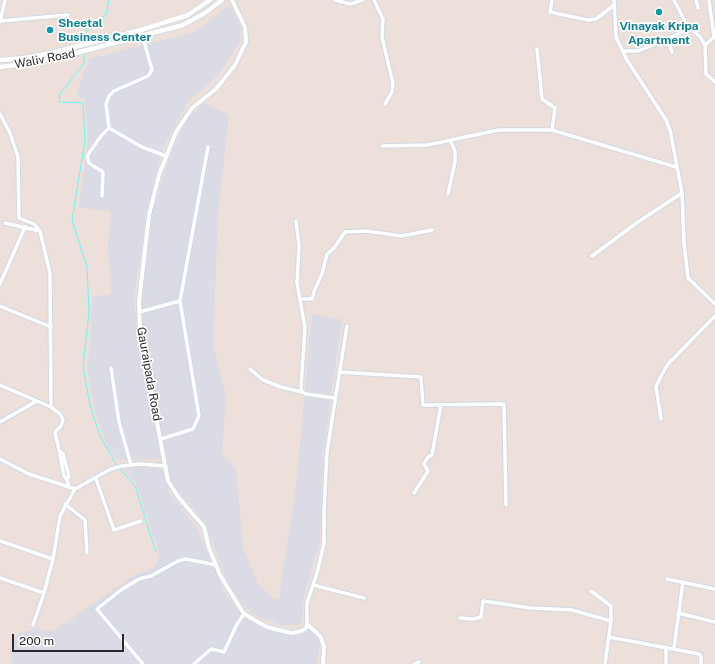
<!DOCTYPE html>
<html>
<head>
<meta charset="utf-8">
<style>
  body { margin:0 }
  #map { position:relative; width:715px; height:664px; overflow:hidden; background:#eddfd9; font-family:"Public Sans",sans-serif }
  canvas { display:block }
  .scale { position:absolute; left:12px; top:634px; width:112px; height:18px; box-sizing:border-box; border:2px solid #292929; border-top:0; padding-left:5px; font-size:12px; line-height:14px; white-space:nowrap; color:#292929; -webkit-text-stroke:3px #fff; paint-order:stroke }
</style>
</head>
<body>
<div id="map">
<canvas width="715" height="664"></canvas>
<div class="scale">200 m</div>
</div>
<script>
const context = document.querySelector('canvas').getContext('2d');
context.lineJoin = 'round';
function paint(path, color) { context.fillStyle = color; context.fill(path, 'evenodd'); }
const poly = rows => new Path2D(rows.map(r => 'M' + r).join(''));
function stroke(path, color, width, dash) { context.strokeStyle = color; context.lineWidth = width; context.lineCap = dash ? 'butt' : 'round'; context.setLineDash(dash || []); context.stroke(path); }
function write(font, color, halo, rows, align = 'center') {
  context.font = font + ' "Public Sans",sans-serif'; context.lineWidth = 3.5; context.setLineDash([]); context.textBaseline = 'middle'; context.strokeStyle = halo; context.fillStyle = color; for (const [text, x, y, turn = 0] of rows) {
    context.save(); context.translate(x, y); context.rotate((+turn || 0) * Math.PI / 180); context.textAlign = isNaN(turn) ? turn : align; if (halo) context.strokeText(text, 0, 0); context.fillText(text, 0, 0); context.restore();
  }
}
const industrial = poly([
  [230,5,241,27,240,40,222,70,204,89,190,98,163,148,154,180,143,235,134,300,137,332,162,459,118,460,108,448,95,410,87,368,90,346,92,297,111,294,108,245,111,212,79,207,88,141,85,100,76,96,89,59,195,32],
  [204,103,229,115,218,212,213,344,226,396,222,455,236,469,243,548,258,584,273,599,279,599,296,487,312,314,342,320,323,454,320,540,302,604,303,617,300,625,281,625,254,615,232,593,205,522,176,488,169,476,141,328,141,302,153,211,171,153,187,120],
  [144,467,164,469,169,492,196,527,225,593,239,612,256,624,288,634,304,632,309,629,319,639,319,651,316,664,13,664,11,653,12,641,17,634,37,628,49,632,57,629,135,575,154,568,159,557,158,549,136,483,123,469]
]);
const stream = poly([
  [85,43,86,31,106,15,109,0],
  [84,52,84,63,60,94,59,102,83,103,85,141,72,220,87,267,89,312,83,367,90,405,100,436,117,466],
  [119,468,135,486,156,552]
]);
const minor = poly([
  [335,0,350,4,363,0],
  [374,0,383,19,382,37,393,84,392,92,385,104],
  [552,0,550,12,588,20,596,19,614,5],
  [614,0,616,37,627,60,666,120,670,130,682,193,684,243,688,278,715,304],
  [674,0,687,25,700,37,705,45,706,74,715,82],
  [696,0,698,8],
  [0,21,68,15],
  [0,22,5,0],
  [667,39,690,28],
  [705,45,714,37,709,0],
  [537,49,542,99,555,108,552,130],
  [623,51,638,51,667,39,672,52],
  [0,114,10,133,18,157,19,218,34,224,40,231,50,273,51,407,60,414,63,420,61,426,55,432,59,450,63,454,69,476,67,480,69,487],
  [109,128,142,147,166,156],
  [382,146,427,145,499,130,552,130,676,167],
  [448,194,455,162,455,151,450,140],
  [102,196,103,172,89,163,87,156,101,136,109,128,106,104,109,96,114,91,148,76,152,70,142,34],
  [296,221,299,245,297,283,305,328,301,387,302,392,306,394,335,398],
  [5,223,40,231],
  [592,256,638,222,682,193],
  [0,284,25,227],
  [300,299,312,299,315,289,322,274,327,254,334,248,345,232,366,231,402,236,432,230],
  [0,306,51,327],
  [139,312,180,301],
  [111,368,119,422,131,465],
  [250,369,263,380,281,387,302,392],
  [339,372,421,377,423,405,504,404,506,505],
  [0,385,37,401,0,422],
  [37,401,51,407],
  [661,419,656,387,660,378,668,364,715,316],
  [161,439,193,429,199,416,180,301,208,147],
  [59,450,64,476,67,480],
  [0,459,29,474,75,489,111,469,122,466,141,464,166,466],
  [96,479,114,530,141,521],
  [414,493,428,471,424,464,428,457,432,455,441,405],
  [65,504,85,520,87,553],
  [0,541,53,559],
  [0,578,44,593,53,559,60,516,75,489],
  [667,579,715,589],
  [313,585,364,598],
  [591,591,611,606,611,621],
  [678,613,715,622],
  [460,618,473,619,481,617,483,601,531,608,572,610,611,621,605,664],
  [307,624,307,603,317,573,324,543,324,511,327,452,347,326],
  [33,625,44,593],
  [609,637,699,654,701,657,701,664],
  [674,648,683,582],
  [143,664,97,609,121,590,139,579,151,576,178,561,186,559,216,565],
  [194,664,211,649,224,652,237,624,244,614],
  [414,664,419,662],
  [666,664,666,647]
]);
const tertiary = poly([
  [232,0,245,27,246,42,235,65,216,89,192,108,176,132,159,175,149,215,144,258,139,302,140,332,168,481,179,498,204,527,209,548,220,575,244,614,267,627,291,633,302,631,306,628,307,624,321,637,324,647,323,664]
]);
const secondary = poly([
  [0,60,25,58,51,53,141,30,188,15,210,0],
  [0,67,39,62,76,53,183,25,205,13,222,0]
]);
const markers = [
  [659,12,4,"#0f9aa8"],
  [50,30,4,"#0f9aa8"]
];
const cultureNames = [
  ["Sheetal",58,23],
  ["Business Center",58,37],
  ["Vinayak Kripa",659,26,"center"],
  ["Apartment",659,40,"center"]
];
const streetNames = [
  ["Waliv Road",45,59,-11],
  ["Gauraipada Road",149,374,80]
];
paint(industrial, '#dbdbe5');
stroke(stream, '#61faf9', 1);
stroke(minor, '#cfd8e4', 5.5);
stroke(tertiary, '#cfd8e4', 6);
stroke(secondary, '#cfd8e4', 6);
stroke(minor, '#fff', 3.5);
stroke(tertiary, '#fff', 4);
stroke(secondary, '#fff', 4.5);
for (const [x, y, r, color] of markers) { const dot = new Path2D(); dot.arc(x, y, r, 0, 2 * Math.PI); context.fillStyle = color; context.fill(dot); stroke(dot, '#fff', 1.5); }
write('bold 12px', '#0d838f', '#fff', cultureNames, 'left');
write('12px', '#292929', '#fff', streetNames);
</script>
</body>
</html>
